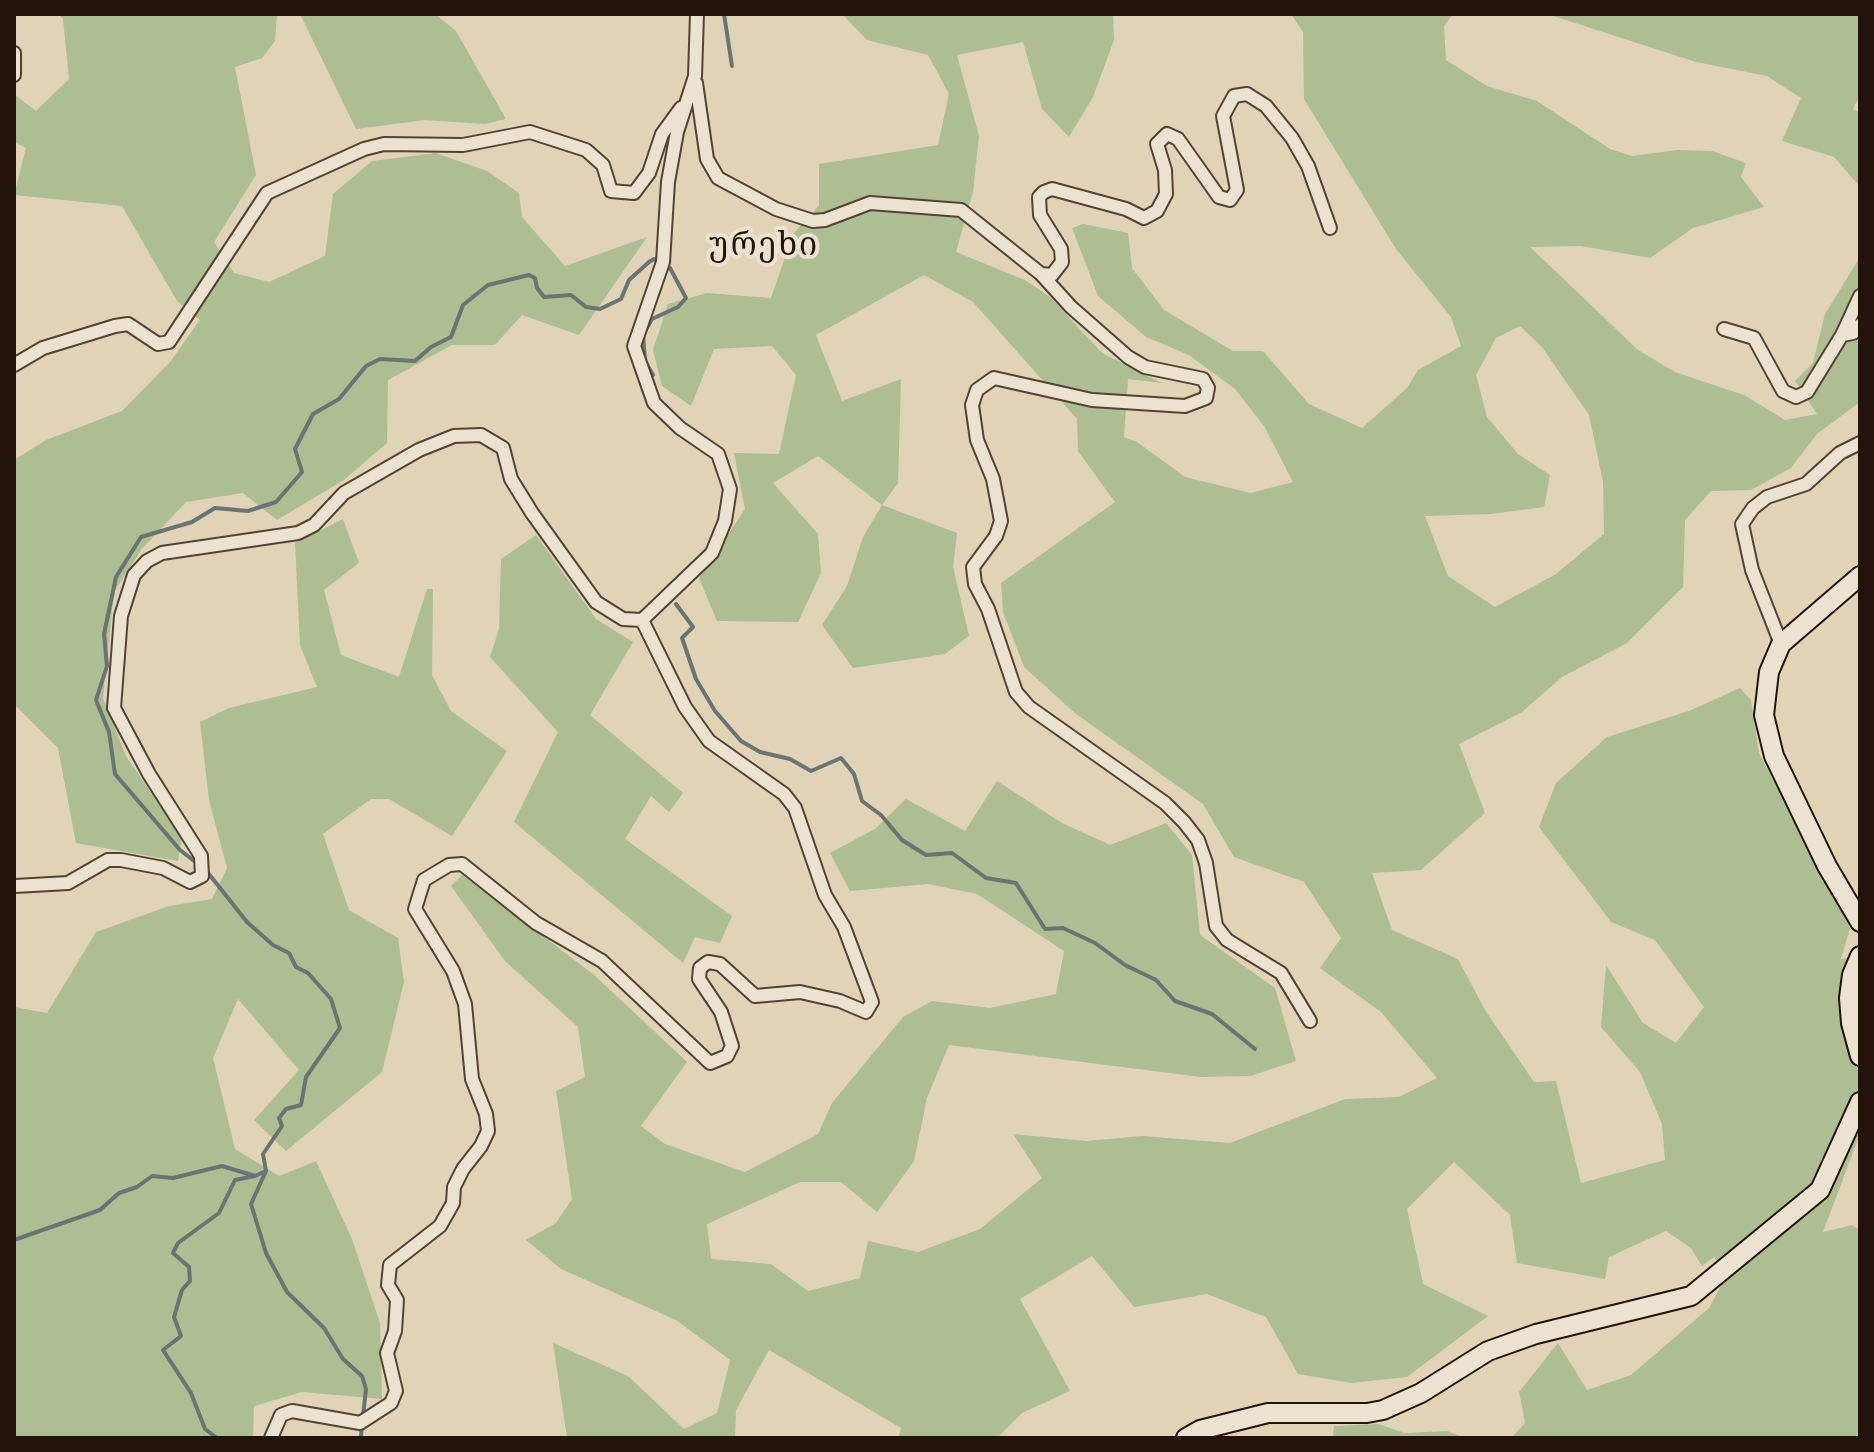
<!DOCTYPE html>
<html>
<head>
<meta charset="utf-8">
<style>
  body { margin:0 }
  #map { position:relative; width:1874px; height:1452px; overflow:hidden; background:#e1d3b6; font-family:"EB Garamond",serif }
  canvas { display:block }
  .frame { position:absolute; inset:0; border:16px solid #24130b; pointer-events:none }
</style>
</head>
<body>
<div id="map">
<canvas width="1874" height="1452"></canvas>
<div class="frame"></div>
</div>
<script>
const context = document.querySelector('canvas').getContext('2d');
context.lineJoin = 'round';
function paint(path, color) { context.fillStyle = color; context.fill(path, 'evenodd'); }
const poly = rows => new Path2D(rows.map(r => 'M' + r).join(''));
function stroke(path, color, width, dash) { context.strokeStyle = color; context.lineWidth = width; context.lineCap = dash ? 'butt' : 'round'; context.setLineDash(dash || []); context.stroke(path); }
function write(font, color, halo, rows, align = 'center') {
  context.font = font + ' "EB Garamond","Noto Serif Georgian",serif'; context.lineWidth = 8; context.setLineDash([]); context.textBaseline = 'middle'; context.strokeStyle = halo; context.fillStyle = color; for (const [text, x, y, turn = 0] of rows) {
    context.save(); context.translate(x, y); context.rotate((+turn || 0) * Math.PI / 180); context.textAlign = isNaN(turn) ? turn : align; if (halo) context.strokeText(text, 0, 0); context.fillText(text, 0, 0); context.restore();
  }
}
const green = poly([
  [59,14,277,14,275,41,262,58,235,67,256,175,214,242,234,273,269,282,325,256,333,194,372,161,436,153,487,171,519,193,522,217,565,266,647,237,579,335,522,315,495,345,452,345,388,380,387,443,344,480,277,520,243,493,186,502,142,549,114,592,103,698,126,756,182,838,178,861,76,843,58,748,14,704,14,460,46,440,122,411,170,362,200,320,177,301,122,206,14,195,26,148,14,142,14,94,36,111,69,79,63,19],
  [300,14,435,14,456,31,506,119,485,124,425,120,356,129],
  [842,14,1113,14,1114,40,1093,97,1069,137,1042,109,1023,42,957,55,979,136,973,192,956,252,1025,280,1050,297,1102,353,1162,383,1128,379,1124,437,1137,442,1185,477,1251,493,1293,482,1264,426,1235,389,1189,355,1146,337,1098,296,1072,228,1083,224,1128,233,1132,268,1164,310,1233,351,1263,351,1309,404,1362,428,1407,388,1418,370,1461,346,1451,317,1396,249,1304,99,1303,32,1291,14,1453,14,1444,26,1446,60,1487,86,1537,101,1610,149,1632,156,1677,150,1712,151,1746,163,1741,177,1764,207,1693,228,1650,258,1581,246,1530,247,1638,350,1675,372,1744,395,1785,420,1817,414,1795,381,1813,363,1825,314,1860,257,1860,402,1817,434,1791,468,1751,490,1711,491,1685,520,1683,587,1627,643,1562,677,1522,712,1459,744,1485,813,1421,870,1372,873,1392,930,1458,959,1485,1010,1534,1082,1556,1081,1581,1183,1665,1160,1662,1124,1640,1072,1601,1027,1606,965,1643,1023,1676,1043,1704,1007,1655,940,1611,922,1539,827,1556,783,1607,737,1689,711,1740,688,1751,700,1759,753,1850,928,1841,959,1860,956,1860,1134,1823,1232,1852,1225,1860,1230,1860,1438,1511,1438,1525,1423,1519,1392,1558,1343,1587,1390,1631,1375,1709,1308,1727,1275,1714,1257,1702,1266,1691,1248,1666,1231,1609,1257,1605,1279,1517,1263,1510,1215,1454,1162,1407,1209,1423,1284,1488,1316,1407,1377,1351,1383,1298,1374,1266,1317,1207,1294,1134,1307,1092,1256,1020,1299,1070,1391,1022,1413,997,1438,898,1438,901,1428,769,1350,736,1410,735,1438,567,1438,553,1343,628,1376,684,1429,717,1413,730,1360,676,1320,561,1269,526,1240,556,1223,572,1199,556,1091,585,1077,578,1027,505,961,451,886,462,875,593,974,687,1062,641,1126,665,1144,745,1172,818,1134,832,1103,903,1017,932,1001,990,1008,1056,994,1064,951,977,894,928,884,850,891,830,853,875,829,906,799,965,831,997,781,1062,823,1110,845,1166,823,1192,855,1200,935,1275,988,1296,1061,1250,1076,1201,1077,949,1045,927,1098,914,1161,877,1212,841,1182,800,1182,707,1224,711,1259,771,1264,808,1291,860,1278,868,1241,918,1252,980,1229,1042,1178,1013,1134,1087,1141,1142,1136,1230,1143,1345,1099,1399,1097,1437,1078,1381,1012,1320,968,1341,938,1304,882,1234,857,1203,804,1076,714,1024,667,1003,612,1001,583,1115,502,1078,451,1077,419,973,302,924,275,816,335,842,401,901,379,898,483,882,505,957,533,953,567,969,636,945,654,853,668,822,625,847,586,863,537,882,505,818,456,773,483,818,534,821,573,798,622,717,621,699,578,745,509,734,453,779,454,796,375,772,346,714,349,691,406,662,386,653,350,668,304,707,293,771,298,793,234,819,205,819,164,938,145,949,94,928,55,867,40],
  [1520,326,1542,347,1589,415,1603,482,1604,534,1556,574,1495,607,1448,576,1425,516,1491,514,1544,507,1550,475,1518,454,1487,417,1476,375,1496,338],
  [1547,14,1860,14,1860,95,1853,109,1860,113,1860,187,1834,157,1782,141,1801,98,1767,76,1696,62],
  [343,519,359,563,324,590,341,655,399,677,427,589,433,589,432,675,451,711,507,751,452,836,389,799,371,799,323,834,349,910,398,938,404,982,382,1072,286,1151,254,1120,299,1070,238,999,213,1058,235,1149,279,1176,316,1161,352,1239,380,1323,382,1399,302,1392,254,1406,253,1438,14,1438,14,1007,47,1013,96,932,169,906,212,899,227,868,209,800,200,722,229,708,317,687,300,645,295,543],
  [536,535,596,619,633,642,590,715,683,793,669,812,651,796,625,839,732,916,720,943,695,937,683,963,514,822,558,732,490,657,499,629,501,559],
  [1378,1424,1405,1433,1447,1431,1466,1438,1333,1438,1334,1426]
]);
const stream = poly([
  [724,14,732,66],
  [676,604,693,627,682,638,696,679,715,711,741,741,760,752,790,759,811,771,841,758,854,774,862,801,881,815,902,840,926,855,952,853,986,878,1016,883,1045,929,1063,928,1095,943,1125,965,1156,980,1175,1001,1212,1014,1255,1049],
  [198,864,180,850,115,774,109,732,96,700,107,666,104,634,116,577,141,537,192,522,215,508,248,511,276,502,302,472,295,449,313,414,339,399,366,366,380,359,415,361,431,347,451,337,463,305,488,285,529,275,535,278,537,288,544,297,571,295,586,307,600,309,621,299,629,280,649,262,654,259,670,268,686,298,678,307,652,319,643,335,645,361,653,375],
  [205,869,247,922,273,945,289,953,296,967,308,973,331,999,340,1028,306,1077,301,1105,286,1109,279,1118,282,1126,263,1154,266,1171,251,1204,266,1253,287,1292,324,1328,343,1359,362,1376,366,1389,363,1416],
  [14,1240,100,1210,119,1193,137,1187,152,1176,173,1178,222,1166,255,1176,266,1171],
  [217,1438,205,1429,191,1393,163,1350,181,1336,174,1317,182,1290,190,1281,189,1267,173,1253,178,1243,219,1213,235,1180,255,1176],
  [361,1438,362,1424]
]);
const street = poly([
  [14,53,14,75],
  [696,83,707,159,718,178,776,209,813,221,825,220,870,203,961,210,1041,274,1071,307,1128,357,1145,367,1203,379,1208,388,1206,398,1185,406,1092,400,994,378,977,390,972,405,977,440,993,479,1001,521,996,536,973,567,975,584,988,609,1016,692,1029,707,1165,803,1184,822,1198,840,1206,863,1216,926,1227,940,1281,973,1310,1021],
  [1041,274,1052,275,1062,262,1061,249,1040,215,1039,197,1044,192,1052,189,1126,209,1144,218,1157,211,1166,194,1165,170,1157,144,1167,134,1178,139,1219,197,1230,200,1237,190,1223,116,1234,96,1247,94,1266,106,1292,138,1308,166,1330,228],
  [1724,329,1754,338,1783,391,1796,397,1807,392,1842,335,1860,296],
  [1842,335,1853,333,1860,325],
  [14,365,43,348,115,326,128,324,158,344,169,342,267,193,364,149,384,144,463,145,530,132,586,150,603,165,611,191,634,193,649,173,662,134,681,108],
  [1781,644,1752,570,1742,524,1753,508,1767,497,1806,484,1840,453,1860,443],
  [15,886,68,883,108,860,121,860,163,868,190,882,202,876,201,856,149,774,114,708,121,616,134,575,147,561,162,553,298,533,314,525,344,493,419,450,454,436,481,435,503,448,511,479,532,513,596,602,623,619,642,620],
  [271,1438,281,1415,292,1411,360,1423,391,1403,396,1391,387,1353,395,1331,397,1300,388,1285,390,1265,440,1226,453,1203,454,1187,463,1169,481,1146,488,1131,486,1114,472,1079,465,1004,453,971,415,909,424,880,449,865,462,864,536,923,602,961,710,1063,727,1056,732,1046,721,1012,699,979,700,968,708,962,720,964,755,996,800,992,840,1001,866,1012,872,1002,844,927,825,895,795,808,784,794,709,741,685,707,642,620,712,553,725,521,730,489,718,454,680,428,654,403,634,346,663,262,668,182,677,132,695,76,697,14]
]);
const secondary = poly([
  [1860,576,1781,644,1769,672,1764,715,1774,756,1827,866,1860,922],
  [1860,956,1852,975,1849,998,1851,1023,1860,1056],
  [1186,1438,1200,1430,1268,1413,1367,1413,1383,1410,1421,1393,1488,1351,1536,1334,1691,1296,1820,1190,1860,1102]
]);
const quarterNames = [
  ["ურეხი",764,246]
];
paint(green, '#adbe92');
stroke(stream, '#6b7474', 4);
stroke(street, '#534336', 16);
stroke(secondary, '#24130b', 22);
stroke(street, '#ece2d0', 12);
stroke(secondary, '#ece2d0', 18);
context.letterSpacing = '2px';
write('32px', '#24130b', '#ece2d0', quarterNames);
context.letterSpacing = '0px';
</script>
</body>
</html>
